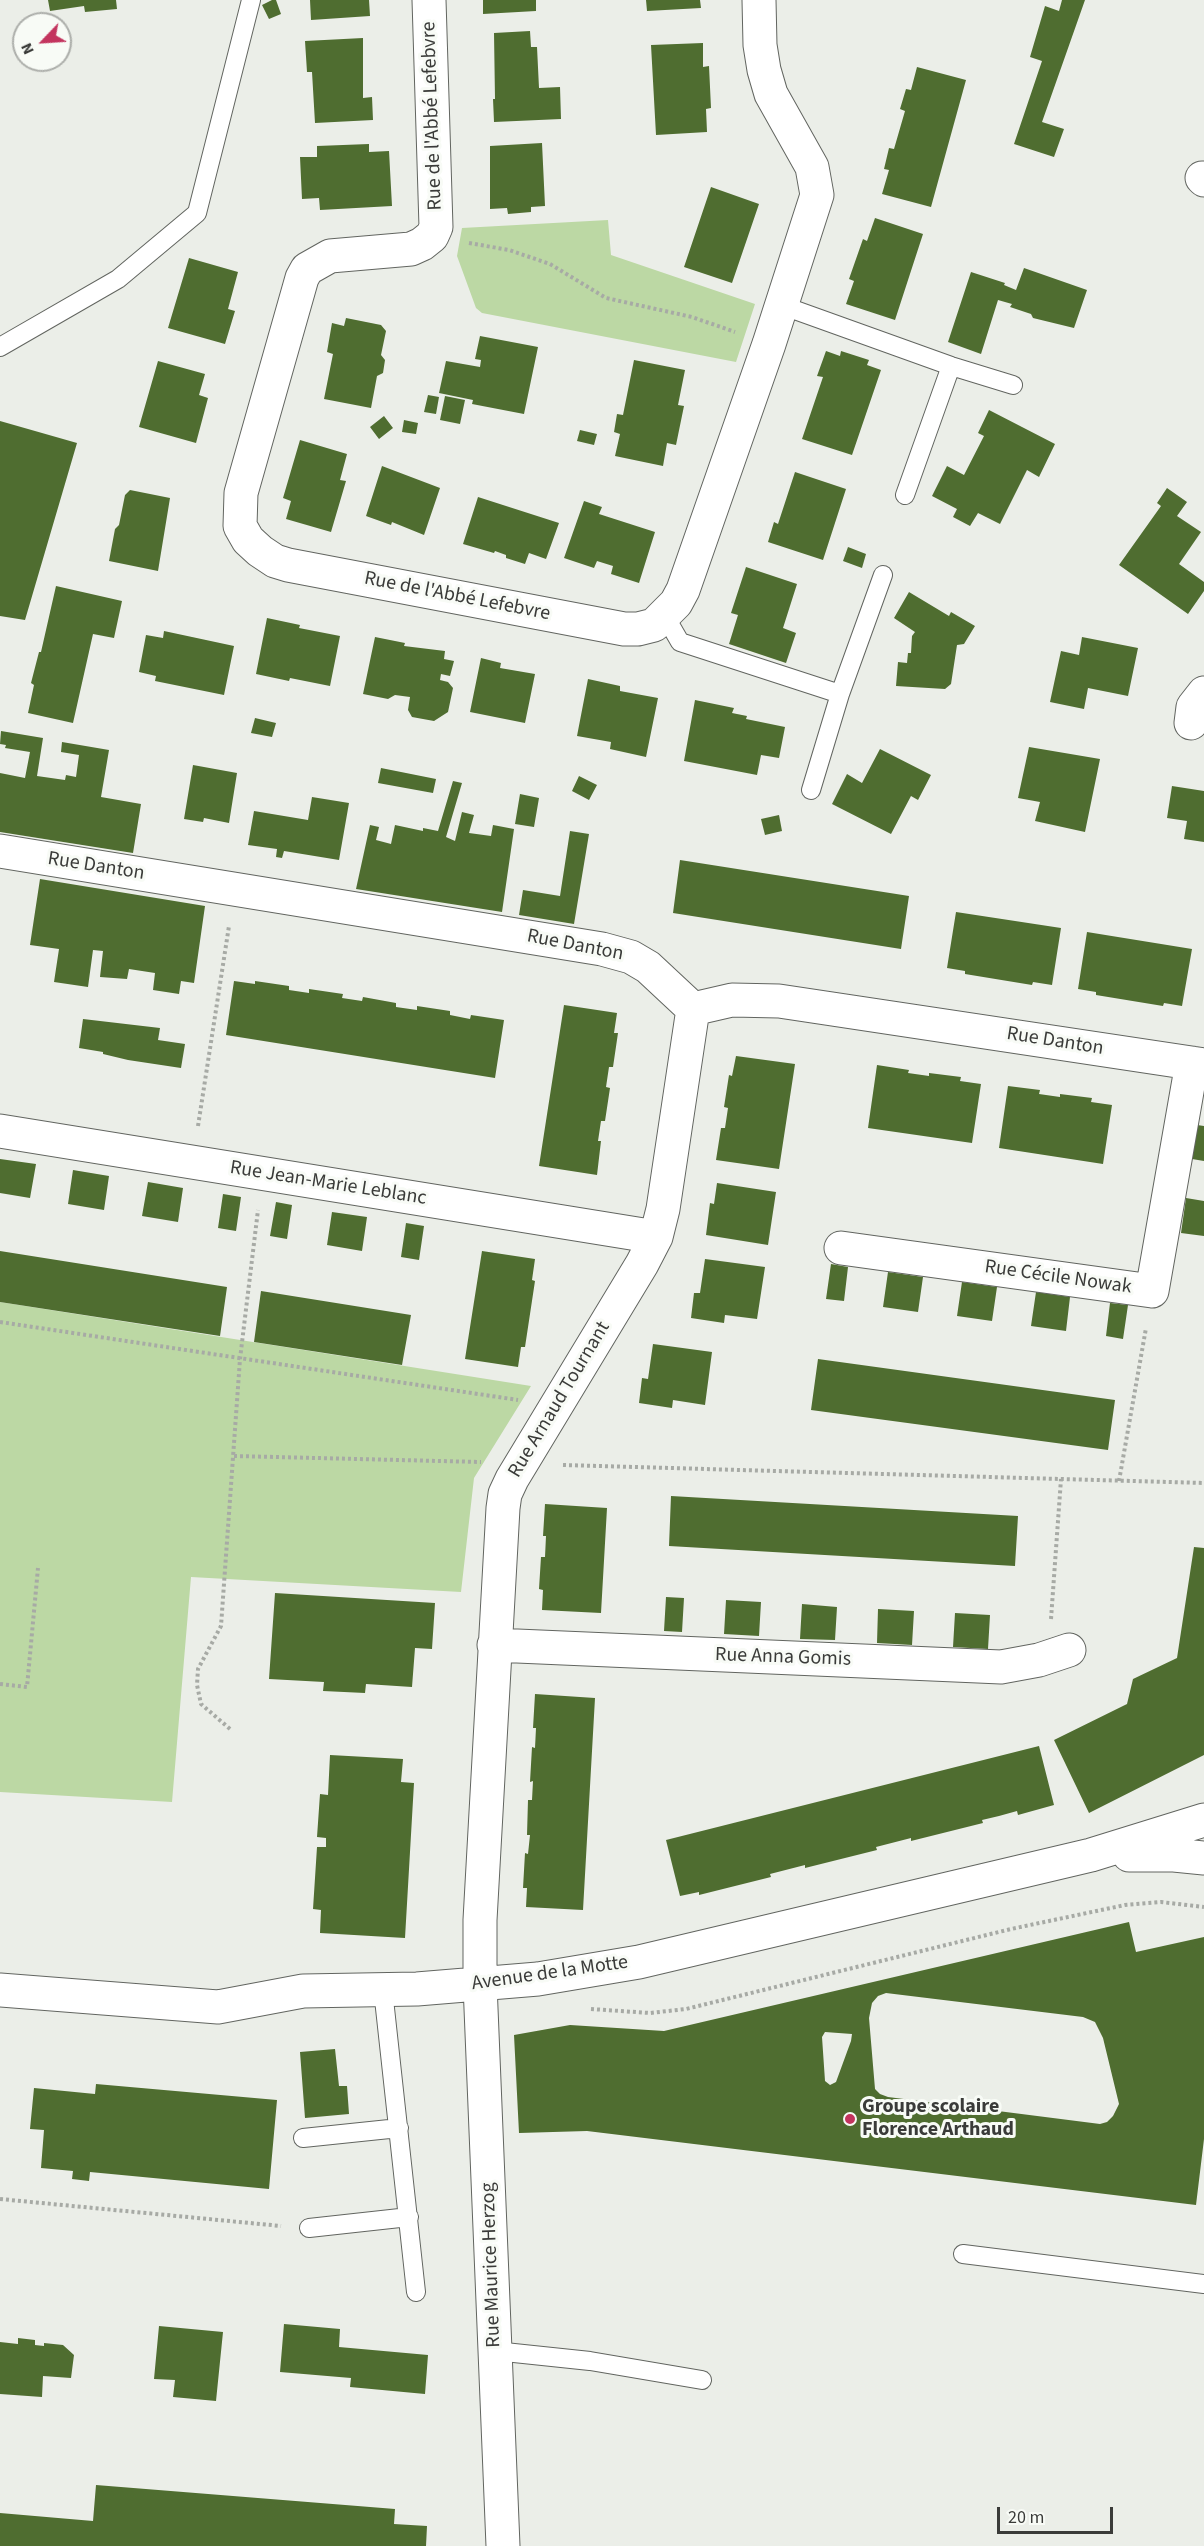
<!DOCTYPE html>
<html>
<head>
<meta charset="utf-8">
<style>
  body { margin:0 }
  #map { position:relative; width:1204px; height:2546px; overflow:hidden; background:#ebeee8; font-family:"Source Sans 3",sans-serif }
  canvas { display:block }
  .north { position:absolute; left:12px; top:12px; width:60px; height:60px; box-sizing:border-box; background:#f8fbf6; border:2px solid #acaeaa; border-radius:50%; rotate:245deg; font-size:16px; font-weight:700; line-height:24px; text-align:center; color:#3a3b39 }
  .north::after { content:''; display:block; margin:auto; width:21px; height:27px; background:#c3345e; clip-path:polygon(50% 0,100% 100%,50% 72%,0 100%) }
  .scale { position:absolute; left:997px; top:2507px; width:116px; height:27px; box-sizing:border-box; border:3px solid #3a3b39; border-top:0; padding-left:8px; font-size:18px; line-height:21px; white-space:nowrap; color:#3a3b39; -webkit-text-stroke:4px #f8fbf6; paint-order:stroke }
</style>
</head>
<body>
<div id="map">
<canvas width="1204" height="2546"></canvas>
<div class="north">N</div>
<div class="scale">20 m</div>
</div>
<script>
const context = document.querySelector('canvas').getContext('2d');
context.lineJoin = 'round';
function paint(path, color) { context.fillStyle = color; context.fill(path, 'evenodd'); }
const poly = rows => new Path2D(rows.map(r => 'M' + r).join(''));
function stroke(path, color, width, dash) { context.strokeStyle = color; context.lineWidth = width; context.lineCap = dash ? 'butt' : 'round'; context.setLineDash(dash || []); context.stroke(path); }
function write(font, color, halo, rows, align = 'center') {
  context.font = font + ' "Source Sans 3",sans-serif'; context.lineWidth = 6; context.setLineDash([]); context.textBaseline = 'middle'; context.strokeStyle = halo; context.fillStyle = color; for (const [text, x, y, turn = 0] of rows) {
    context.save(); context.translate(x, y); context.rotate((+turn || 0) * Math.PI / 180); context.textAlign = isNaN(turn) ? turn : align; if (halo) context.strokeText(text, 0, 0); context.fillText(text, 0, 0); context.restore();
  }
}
const green = poly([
  [608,220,611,255,755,304,736,362,482,313,476,308,457,256,462,228],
  [0,1302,531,1386,474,1478,461,1592,191,1577,172,1802,0,1792]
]);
const building = poly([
  [48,0,116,0,117,9,85,12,84,6,50,11],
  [272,0,276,0,281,14,269,19,262,5],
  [310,0,369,0,370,16,311,20],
  [483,0,536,0,536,11,483,14],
  [646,0,700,0,701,8,647,11],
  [1062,0,1085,0,1042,122,1064,129,1054,157,1014,144,1042,61,1030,57,1045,6,1059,11],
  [530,31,531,47,537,47,539,88,560,87,561,119,494,122,493,99,495,99,494,33],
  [363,38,363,98,372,97,373,120,315,123,312,72,307,72,305,41],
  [703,43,703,67,709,66,711,108,706,109,707,132,656,135,651,45],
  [917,67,966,80,931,207,882,194,889,170,884,169,889,148,894,149,905,111,900,109,906,89,911,90],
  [542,143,545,206,531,207,531,212,508,214,507,208,490,209,490,146],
  [369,144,369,152,389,151,392,206,320,210,319,198,302,199,300,157,317,157,317,146],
  [711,187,759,204,732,283,684,267],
  [875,218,923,234,895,320,846,304,854,281,849,279,863,239,867,241],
  [189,258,238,272,228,309,235,311,225,344,168,328],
  [1024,268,1087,290,1074,328,1033,318,1031,314,1010,307,1012,304,998,300,981,354,948,342,971,272,1005,283,1004,285,1016,290],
  [346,318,381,325,386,331,381,355,385,360,383,373,377,376,371,408,324,399,333,354,327,352,332,323,344,326],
  [480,336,538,347,524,414,472,404,473,400,439,393,446,361,480,367,481,360,475,359],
  [826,351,840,356,841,351,869,360,867,365,881,370,852,455,802,439,823,377,817,376],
  [634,360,685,370,678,405,684,406,676,445,667,443,663,466,615,456,620,434,614,432,617,414,623,415],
  [158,361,205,374,199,395,208,398,196,443,139,427],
  [428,395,439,397,436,414,424,412],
  [445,396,465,400,460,424,440,420],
  [989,410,1055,444,1039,477,1027,470,1000,524,978,513,970,526,953,517,957,509,932,496,947,466,964,475,984,436,978,433],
  [384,416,393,428,379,439,370,427],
  [404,420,418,423,416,434,402,432],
  [0,421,77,443,25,620,0,616],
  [580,430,597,434,594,445,577,441],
  [300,440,347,454,340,480,346,481,331,532,286,519,291,501,283,498],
  [382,466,440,488,424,535,392,522,391,525,366,516],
  [795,472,846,489,823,560,768,542,774,522,778,524],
  [1167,488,1187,502,1177,516,1201,532,1179,564,1204,582,1204,591,1188,614,1119,565,1161,506,1157,503],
  [130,490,170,498,158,571,109,561,115,529,119,525,125,495],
  [478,497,559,523,546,559,529,553,525,564,506,558,506,555,495,551,494,553,463,544],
  [584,501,602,507,599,514,655,532,639,583,611,574,613,566,597,561,594,568,564,558],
  [848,547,866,554,862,568,843,561],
  [746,567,797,584,783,628,796,633,786,663,729,644,738,615,731,613],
  [56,586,122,601,114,638,93,634,73,723,28,713,34,685,31,683,39,652,41,652],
  [909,592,949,616,951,612,975,626,964,644,957,645,951,684,945,689,896,686,898,662,907,663,908,653,911,653,912,636,915,632,894,618],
  [267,618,300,625,299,628,340,636,330,686,290,678,289,681,256,674],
  [164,631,234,646,224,695,155,681,156,676,139,672,146,635,163,638],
  [375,637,405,643,404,646,445,651,444,659,454,661,450,676,441,674,440,680,448,682,453,688,448,712,434,721,412,717,408,710,410,697,395,695,388,699,363,694],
  [1082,637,1138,648,1128,696,1088,688,1084,709,1050,702,1061,651,1079,655],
  [481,658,501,663,500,668,535,674,525,723,470,712],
  [588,679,620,686,620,691,658,698,646,757,610,749,611,742,577,736],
  [695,700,734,708,732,713,747,716,746,719,785,727,779,758,761,755,757,775,684,761],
  [255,718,276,723,272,737,251,733],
  [1,731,43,738,37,776,65,780,66,775,76,777,79,755,61,752,62,742,109,750,101,797,141,804,133,853,0,832,0,773,25,778,30,752,5,748,6,745,0,744],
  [1029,747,1100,759,1085,832,1035,821,1040,802,1018,798],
  [880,749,931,775,918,800,911,796,891,834,832,804,847,774,862,783],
  [193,765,237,773,229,823,204,818,203,822,184,819],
  [381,768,436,779,433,793,378,783],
  [579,776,597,785,589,800,572,791],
  [453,781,462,783,446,837,455,841,462,812,474,815,469,833,491,836,493,825,514,829,502,912,356,889,370,825,379,827,376,840,391,844,395,825,423,831,423,828,438,831],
  [1172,786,1204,791,1204,842,1184,839,1187,821,1167,818],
  [520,794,539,798,534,827,515,824],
  [312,797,349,803,339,860,284,851,282,858,276,857,277,849,248,845,254,811,308,820],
  [779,815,782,831,765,835,761,819],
  [570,831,589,834,574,924,519,915,523,890,560,896],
  [680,860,909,896,901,949,673,913],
  [40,879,205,906,194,983,181,981,179,994,153,990,155,973,129,969,127,979,100,977,103,951,93,950,88,987,54,982,59,949,30,945],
  [956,912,1061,928,1052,985,1033,982,1032,985,965,974,965,971,947,968],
  [1087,932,1192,949,1182,1006,1164,1003,1163,1006,1096,995,1096,992,1078,989],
  [234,981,255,984,255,981,289,986,289,990,309,993,309,989,343,994,342,998,362,1001,363,997,396,1003,396,1007,417,1010,417,1006,450,1011,450,1015,470,1019,471,1015,504,1020,495,1078,226,1035],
  [564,1005,617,1013,614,1033,618,1033,613,1067,609,1067,606,1087,610,1088,605,1121,601,1121,598,1141,601,1141,597,1175,539,1166],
  [83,1019,160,1028,158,1040,185,1044,181,1068,128,1060,103,1054,103,1052,79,1048],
  [736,1056,795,1064,779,1169,716,1160,721,1128,725,1128,728,1108,724,1107,729,1075,732,1076],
  [877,1065,909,1070,908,1073,929,1076,929,1073,961,1077,960,1081,981,1084,972,1143,868,1128],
  [1008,1086,1040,1090,1039,1094,1060,1097,1060,1094,1092,1098,1091,1102,1112,1105,1103,1164,999,1148],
  [1197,1125,1204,1126,1204,1161,1192,1159],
  [0,1159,36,1164,30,1198,0,1193],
  [73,1170,109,1176,104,1210,68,1204],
  [148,1182,183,1188,178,1222,142,1216],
  [717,1183,776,1192,768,1245,706,1235,710,1203,714,1204],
  [223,1194,241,1197,236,1231,218,1228],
  [1186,1198,1204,1201,1204,1236,1181,1233],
  [276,1202,292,1205,287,1239,270,1236],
  [332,1212,367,1217,362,1251,327,1245],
  [406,1223,424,1226,419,1260,401,1257],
  [0,1251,227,1287,220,1336,0,1302],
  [482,1251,535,1259,532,1280,535,1281,525,1347,521,1347,518,1367,465,1359],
  [705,1259,765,1267,757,1319,725,1315,724,1323,691,1318,694,1293,700,1293],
  [831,1264,848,1267,844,1301,826,1299],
  [888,1272,923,1277,918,1312,883,1307],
  [962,1282,997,1287,992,1321,957,1316],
  [261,1291,411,1315,402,1365,254,1342],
  [1036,1292,1070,1297,1066,1331,1031,1326],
  [1110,1303,1128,1305,1123,1339,1106,1336],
  [653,1344,712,1352,705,1405,673,1400,672,1408,639,1403,642,1378,648,1379],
  [818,1359,1115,1400,1108,1450,811,1410],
  [671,1496,1018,1516,1015,1566,669,1546],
  [545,1504,607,1508,601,1613,542,1610,543,1590,539,1589,541,1557,545,1557,546,1536,543,1536],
  [1194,1547,1204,1548,1204,1755,1089,1813,1054,1740,1127,1704,1133,1679,1177,1658],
  [275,1593,435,1603,432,1649,415,1648,412,1687,366,1684,365,1693,323,1691,324,1682,269,1679],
  [666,1597,684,1598,682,1632,664,1631],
  [726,1600,761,1602,759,1636,724,1634],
  [802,1604,837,1607,835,1640,800,1639],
  [878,1609,914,1611,912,1645,877,1643],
  [955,1613,990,1615,988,1649,953,1647],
  [535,1694,595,1698,583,1910,526,1907,527,1888,523,1888,525,1853,528,1854,530,1835,527,1835,528,1800,532,1800,533,1781,530,1782,532,1747,535,1748,536,1728,533,1728],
  [1039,1746,1054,1805,1018,1815,1017,1811,999,1816,982,1820,983,1823,911,1841,911,1838,876,1847,877,1850,805,1868,805,1865,770,1874,771,1877,699,1895,699,1892,680,1896,666,1840],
  [330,1755,403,1759,401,1782,414,1783,405,1938,320,1933,321,1910,313,1909,317,1847,326,1847,326,1838,317,1837,320,1794,328,1795],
  [1129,1922,1136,1952,1204,1937,1204,2139,1196,2205,587,2131,519,2133,514,2035,570,2025,664,2031],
  [886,1993,1083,2017,1095,2022,1103,2038,1119,2104,1113,2116,1107,2122,1100,2124,888,2097,880,2094,875,2089,869,2018,872,2003,878,1996],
  [825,2032,852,2034,851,2041,836,2082,830,2085,825,2081,822,2037],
  [335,2049,339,2086,347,2086,349,2114,305,2118,300,2052],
  [96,2084,277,2100,269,2189,90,2172,89,2181,72,2179,73,2171,41,2168,44,2130,30,2129,34,2088,95,2094],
  [284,2324,340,2329,339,2347,428,2355,425,2394,350,2387,351,2378,280,2372],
  [159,2326,223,2332,216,2401,173,2397,175,2380,154,2379],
  [18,2338,35,2340,35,2345,44,2346,44,2343,63,2345,74,2355,71,2378,43,2376,42,2397,0,2394,0,2342,18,2344],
  [96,2485,395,2509,394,2524,427,2526,426,2546,0,2546,0,2513,93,2521]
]);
const path = poly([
  [469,243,509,250,550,264,606,298,692,317,735,332],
  [198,1126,229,926],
  [0,1322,518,1400],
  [234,1456,481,1462],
  [563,1465,1204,1483],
  [1119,1481,1146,1328],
  [1051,1619,1061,1479],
  [0,1684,27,1687,38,1568],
  [230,1729,201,1704,197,1685,198,1669,221,1626,240,1359,258,1210],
  [591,2009,650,2013,686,2009,1011,1929,1125,1905,1161,1902,1204,1907],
  [0,2199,281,2226]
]);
const lane = poly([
  [781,305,951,366,1013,385],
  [0,347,118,279,197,213,251,0],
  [905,495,951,366],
  [665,616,680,642,840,694],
  [811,790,840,694,883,575],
  [383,1990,416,2292],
  [303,2138,399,2128],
  [309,2228,409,2217],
  [963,2254,1204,2284],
  [495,2351,590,2361,702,2380]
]);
const street = poly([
  [429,0,436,227,432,236,422,244,411,249,330,256,307,269,302,278,241,493,240,526,248,540,260,551,275,561,288,565,624,629,638,629,654,625,676,603,683,590,769,344,817,195,812,167,771,94,764,70,760,45,759,0],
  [1202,178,1204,180],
  [1191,723,1193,707,1204,693],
  [0,851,602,949,631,957,648,967,693,1009],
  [693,1009,732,1000,779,1001,1204,1065],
  [0,1131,656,1237],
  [841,1248,1152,1291,1192,1063],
  [494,1645,1001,1667,1039,1660,1069,1650],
  [1129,1855,1174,1855,1204,1858],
  [0,1990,218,2007,303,1991,417,1989,538,1979,639,1962,1091,1855,1204,1820],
  [503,2546,480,1984,480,1920,503,1508,505,1494,512,1479,642,1264,656,1237,663,1209,693,1009]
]);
const markers = [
  [850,2119,6,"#c3345e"]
];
const streetNames = [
  ["Rue de l'Abbé Lefebvre",433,116,-92],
  ["Rue de l'Abbé Lefebvre",457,597,11],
  ["Rue Danton",96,867,9],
  ["Rue Danton",575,946,11],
  ["Rue Danton",1055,1042,9],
  ["Rue Jean-Marie Leblanc",328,1184,9],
  ["Rue Cécile Nowak",1058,1278,8],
  ["Rue Arnaud Tournant",560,1400,-59],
  ["Rue Anna Gomis",783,1658,2],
  ["Avenue de la Motte",550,1974,-8],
  ["Rue Maurice Herzog",492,2265,-92]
];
const poiNames = [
  ["Groupe scolaire",862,2108],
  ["Florence Arthaud",862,2131]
];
paint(green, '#bcd8a4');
paint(building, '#4f6d30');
stroke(lane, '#626560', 20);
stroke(street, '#626560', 35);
stroke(path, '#a7aaa5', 4, [3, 3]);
stroke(lane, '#fff', 18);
stroke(street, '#fff', 33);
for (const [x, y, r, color] of markers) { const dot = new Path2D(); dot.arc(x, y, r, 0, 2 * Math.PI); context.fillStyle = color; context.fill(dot); stroke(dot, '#f8fbf6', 2); }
write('20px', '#3a3b39', '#f8fbf6', streetNames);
write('bold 20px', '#3a3b39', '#f8fbf6', poiNames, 'left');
</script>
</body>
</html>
